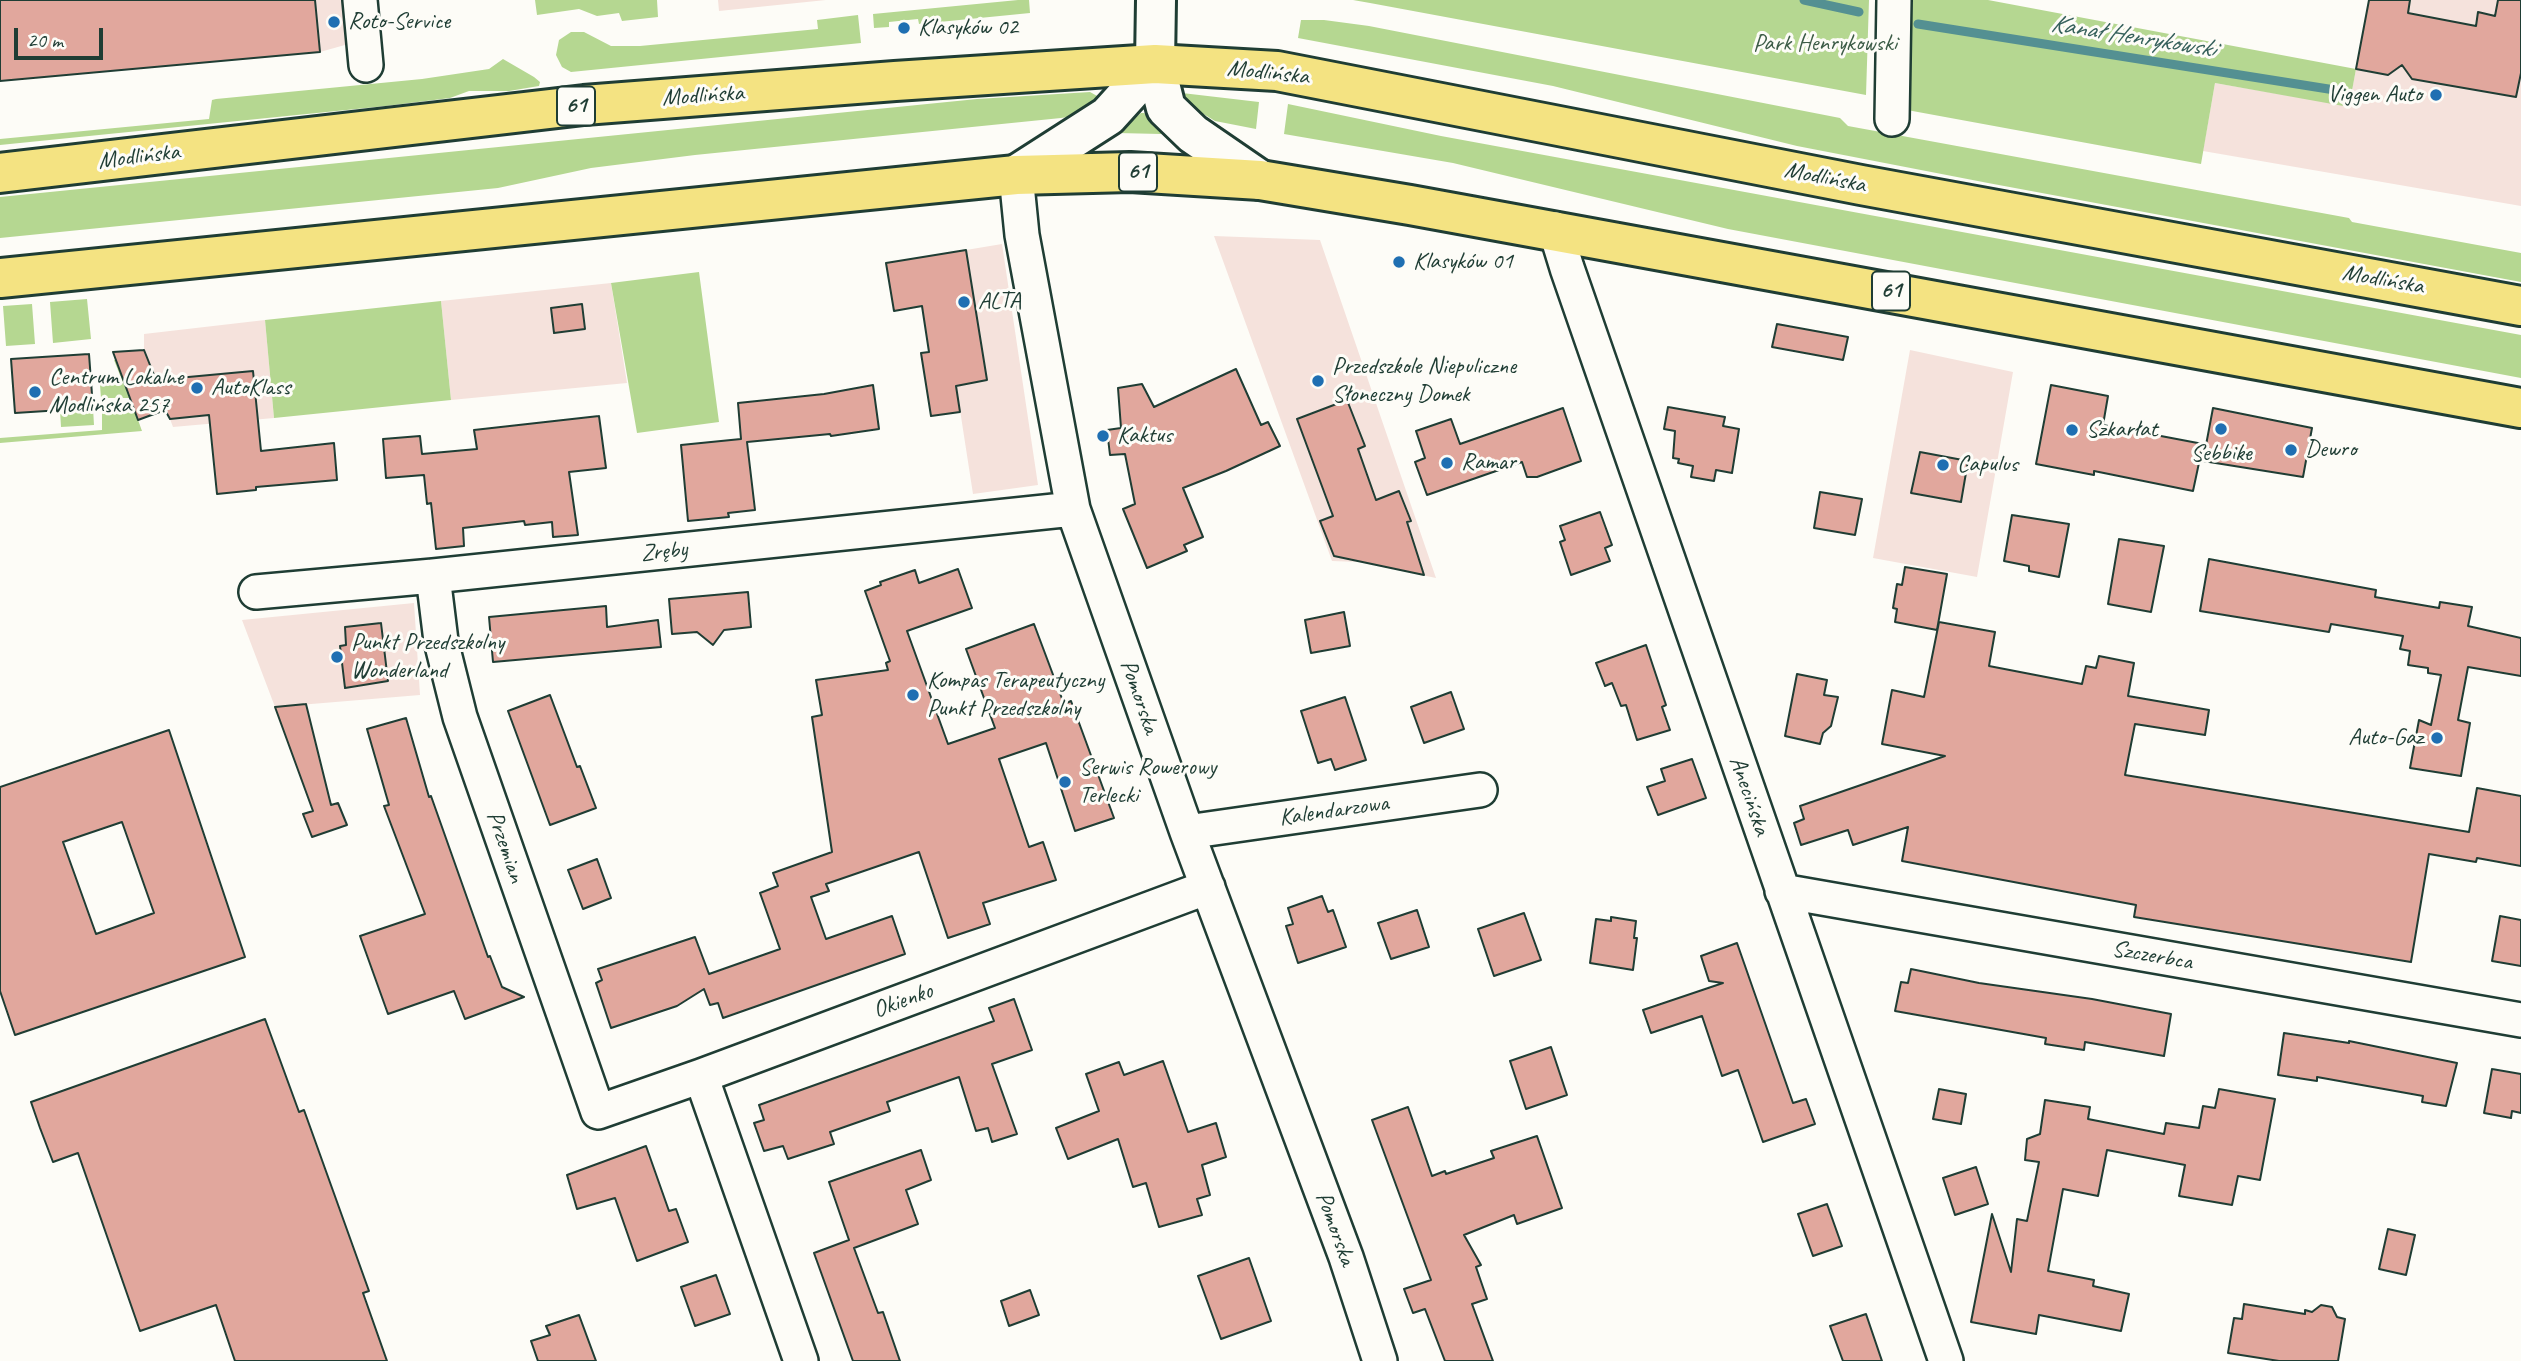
<!DOCTYPE html>
<html>
<head>
<meta charset="utf-8">
<style>
  body { margin:0 }
  #map { position:relative; width:2521px; height:1361px; overflow:hidden; background:#fdfcf7; font-family:Caveat,sans-serif }
  canvas { display:block }
  .scale { position:absolute; left:14px; top:28px; width:89px; height:32px; box-sizing:border-box; border:4px solid #1f3d34; border-top:0; padding-left:9px; font-size:21px; line-height:24px; white-space:nowrap; color:#1f3d34; -webkit-text-stroke:5px #fdfcf7; paint-order:stroke }
</style>
</head>
<body>
<div id="map">
<canvas width="2521" height="1361"></canvas>
<div class="scale">20 m</div>
</div>
<script>
const context = document.querySelector('canvas').getContext('2d');
context.lineJoin = 'round';
function paint(path, color) { context.fillStyle = color; context.fill(path, 'evenodd'); }
const poly = rows => new Path2D(rows.map(r => 'M' + r).join(''));
function stroke(path, color, width, dash) { context.strokeStyle = color; context.lineWidth = width; context.lineCap = dash ? 'butt' : 'round'; context.setLineDash(dash || []); context.stroke(path); }
function write(font, color, halo, rows, align = 'center') {
  context.font = font + ' Caveat,sans-serif'; context.lineWidth = 6; context.setLineDash([]); context.textBaseline = 'middle'; context.strokeStyle = halo; context.fillStyle = color; for (const [text, x, y, turn = 0] of rows) {
    context.save(); context.translate(x, y); context.rotate((+turn || 0) * Math.PI / 180); context.textAlign = isNaN(turn) ? turn : align; if (halo) context.strokeText(text, 0, 0); context.fillText(text, 0, 0); context.restore();
  }
}
const built = poly([
  [315,0,348,0,352,43,320,52],
  [718,0,826,0,719,11],
  [2369,0,2521,0,2521,206,2203,151,2215,83,2349,106],
  [1214,236,1320,240,1436,578,1359,562,1332,561],
  [1002,244,1038,485,973,494,936,255],
  [611,283,627,383,451,400,441,301],
  [265,320,274,418,173,427,144,350,144,334],
  [1910,350,2013,372,1977,577,1873,558],
  [414,603,420,695,275,707,242,620]
]);
const green = poly([
  [535,0,657,0,658,17,622,21,619,13,597,16,579,9,537,15],
  [1018,0,1029,0,1030,13,919,24,918,19,889,22,889,27,874,28,873,14],
  [1353,0,1869,0,1866,95,1370,3],
  [1911,0,1988,0,2356,69,2349,107,2215,83,2201,164,1907,110],
  [858,15,861,43,571,72,562,67,556,55,559,40,571,32,584,32,611,46,640,46,818,29,817,20],
  [1301,20,1324,20,1369,26,1840,118,1848,126,2349,218,2352,222,2521,253,2521,282,1988,183,1797,146,1553,86,1298,38],
  [503,59,534,77,540,82,539,86,509,91,469,91,450,98,386,106,0,145,0,139,209,119,212,100,216,99,422,79,489,69],
  [1090,92,1099,97,1095,105,1074,116,1061,118,695,155,591,168,498,188,0,238,0,197,977,99],
  [1182,93,1259,102,1256,129,1215,121,1182,101],
  [1288,104,1441,136,2521,335,2521,378,1728,229,1453,163,1284,134],
  [1141,113,1144,113,1163,129,1161,134,1117,133],
  [699,272,719,422,637,433,611,283],
  [87,299,91,339,53,343,50,302],
  [441,301,451,400,274,418,265,320],
  [32,304,35,344,6,346,3,306],
  [114,360,117,360,131,398,101,398,100,385,123,383],
  [133,406,142,431,0,443,0,438,102,430,102,408],
  [93,408,94,425,61,427,60,410]
]);
const stream = poly([
  [1804,0,1859,12],
  [1918,24,2341,91]
]);
const building = poly([
  [0,0,315,0,320,52,0,81,0,0],
  [2369,0,2410,0,2408,13,2476,26,2478,12,2495,16,2498,0,2521,0,2521,73,2516,97,2412,79,2402,65,2388,75,2356,69,2369,0],
  [966,250,987,380,956,386,960,412,931,416,921,353,929,352,922,306,894,311,886,263,966,250],
  [582,304,585,329,554,333,551,308,582,304],
  [1777,324,1848,337,1843,360,1772,347,1777,324],
  [144,350,156,380,253,371,261,451,334,443,337,480,256,487,256,490,217,494,209,415,170,419,165,410,138,420,113,352,144,350],
  [89,354,93,408,15,413,11,359,89,354],
  [1236,369,1261,425,1268,422,1280,446,1226,471,1183,488,1203,537,1184,545,1187,551,1147,568,1123,509,1135,504,1125,454,1110,455,1107,430,1121,428,1118,388,1142,384,1154,407,1236,369],
  [873,385,879,429,831,436,830,434,747,442,755,510,728,513,729,517,688,521,681,445,741,439,738,403,824,394,873,385],
  [2051,385,2108,396,2103,425,2203,444,2193,491,2094,471,2094,475,2036,464,2051,385],
  [1347,400,1365,446,1358,449,1376,500,1399,491,1411,521,1407,522,1424,575,1334,556,1320,521,1333,516,1297,419,1347,400],
  [1668,407,1725,417,1723,426,1739,429,1732,473,1716,470,1714,481,1691,477,1693,466,1678,463,1679,459,1673,458,1675,431,1664,429,1668,407],
  [1563,408,1581,461,1537,477,1527,477,1522,462,1427,495,1415,462,1425,458,1416,431,1451,419,1460,444,1563,408],
  [2213,408,2312,428,2303,477,2203,461,2213,408],
  [599,416,606,468,569,472,578,535,553,537,552,522,525,525,524,521,463,528,464,546,436,549,431,503,427,504,424,475,386,478,383,439,420,436,422,454,477,449,474,430,599,416],
  [1920,452,1968,461,1961,502,1911,493,1920,452],
  [1820,492,1862,499,1855,535,1814,528,1820,492],
  [1600,512,1612,545,1605,548,1610,561,1571,575,1560,542,1565,540,1560,526,1600,512],
  [2012,515,2069,524,2059,577,2029,571,2029,566,2004,561,2012,515],
  [2119,539,2164,546,2151,612,2108,604,2119,539],
  [2209,559,2376,590,2375,597,2439,608,2440,602,2472,607,2468,626,2521,638,2521,676,2468,667,2458,720,2470,723,2461,776,2410,768,2419,720,2431,725,2441,675,2428,673,2428,668,2408,665,2410,651,2400,649,2403,636,2331,624,2329,632,2200,611,2209,559],
  [1905,567,1947,574,1937,630,1895,622,1897,609,1893,608,1897,584,1902,585,1905,567],
  [958,569,972,608,907,631,948,744,995,728,966,649,1034,624,1064,704,1071,701,1114,818,1075,831,1046,743,999,759,1029,847,1043,842,1056,880,983,903,990,924,948,938,919,852,826,884,829,891,811,897,826,939,892,916,905,954,723,1018,718,1003,710,1005,704,989,677,1006,611,1028,596,983,602,980,598,969,695,937,709,974,780,949,760,893,778,886,773,873,832,852,812,717,822,715,816,680,888,670,886,663,890,661,865,591,881,585,880,582,915,570,919,583,958,569],
  [748,592,751,627,724,630,713,645,697,632,672,634,669,599,748,592],
  [606,606,607,627,658,620,661,647,493,662,489,617,606,606],
  [1344,612,1350,646,1311,653,1305,620,1344,612],
  [1939,622,1995,632,1989,666,2082,684,2086,666,2096,668,2099,656,2134,663,2128,696,2209,710,2205,735,2135,724,2125,775,2469,832,2477,788,2521,796,2521,866,2477,858,2476,862,2429,854,2411,962,2134,917,2136,905,1902,861,1908,827,1853,845,1848,830,1801,845,1794,823,1804,819,1800,806,1945,756,1882,744,1892,690,1924,697,1939,622],
  [381,623,388,681,345,688,340,646,346,645,345,627,381,623],
  [1646,645,1666,705,1662,707,1670,730,1637,740,1626,705,1621,706,1612,683,1605,686,1596,663,1646,645],
  [1797,674,1827,680,1824,695,1838,697,1831,726,1823,733,1820,744,1785,736,1797,674],
  [1451,692,1464,729,1424,743,1411,707,1451,692],
  [550,695,577,767,580,766,596,808,550,825,508,711,550,695],
  [1345,697,1366,760,1335,770,1331,759,1318,763,1301,711,1345,697],
  [306,704,331,805,338,803,347,825,312,837,303,814,313,811,275,707,306,704],
  [406,718,429,797,431,796,488,957,490,956,502,987,524,997,465,1019,454,991,388,1014,360,936,425,914,384,806,389,805,367,729,406,718],
  [169,730,245,957,15,1035,0,991,0,787,169,730],
  [122,822,154,913,96,934,63,842,122,822],
  [1692,759,1706,798,1658,815,1647,787,1665,781,1661,769,1692,759],
  [597,859,611,898,583,909,568,870,597,859],
  [1322,896,1328,912,1333,910,1346,947,1298,963,1286,926,1293,924,1288,908,1322,896],
  [1417,910,1429,947,1391,959,1378,923,1417,910],
  [1524,913,1541,960,1494,976,1478,929,1524,913],
  [2500,916,2521,920,2521,966,2492,961,2500,916],
  [1611,917,1636,921,1634,938,1637,938,1633,970,1590,963,1596,919,1611,921,1611,917],
  [1737,943,1793,1103,1806,1099,1815,1124,1763,1142,1738,1070,1722,1076,1702,1016,1651,1033,1643,1010,1723,983,1709,981,1701,956,1737,943],
  [1911,969,1979,983,2092,999,2171,1014,2164,1056,2085,1042,2084,1050,2045,1044,2046,1038,1895,1011,1901,982,1908,983,1911,969],
  [1014,999,1032,1050,992,1064,1017,1134,992,1142,988,1128,976,1131,959,1077,887,1102,890,1111,830,1132,834,1144,788,1159,783,1146,764,1151,754,1123,764,1120,759,1105,994,1021,989,1008,1014,999],
  [265,1019,299,1112,304,1110,369,1291,363,1293,387,1361,235,1361,216,1305,140,1331,78,1153,53,1162,40,1128,31,1102,265,1019],
  [2284,1033,2349,1043,2349,1041,2457,1063,2446,1106,2422,1102,2423,1096,2317,1077,2317,1081,2278,1075,2284,1033],
  [1551,1047,1567,1095,1526,1109,1510,1061,1551,1047],
  [1163,1061,1188,1132,1216,1123,1226,1157,1202,1165,1210,1195,1197,1199,1202,1215,1159,1227,1146,1183,1133,1187,1118,1139,1068,1159,1056,1128,1099,1111,1086,1074,1119,1062,1124,1075,1163,1061],
  [2492,1069,2521,1074,2521,1113,2512,1111,2511,1118,2484,1113,2492,1069],
  [1939,1089,1966,1094,1961,1124,1933,1119,1939,1089],
  [2219,1089,2275,1099,2260,1180,2238,1176,2232,1205,2179,1196,2185,1165,2107,1150,2098,1196,2063,1189,2048,1271,2094,1280,2093,1286,2129,1294,2121,1331,2039,1315,2036,1334,1971,1322,1992,1214,2011,1272,2017,1219,2027,1221,2039,1162,2025,1160,2027,1139,2040,1134,2045,1100,2090,1107,2088,1119,2164,1134,2166,1123,2199,1128,2203,1106,2215,1108,2219,1089],
  [1408,1107,1432,1176,1445,1171,1446,1174,1494,1158,1491,1151,1537,1136,1562,1208,1517,1224,1514,1215,1464,1235,1481,1265,1476,1267,1487,1299,1472,1304,1493,1361,1445,1361,1425,1309,1413,1313,1404,1289,1431,1280,1372,1120,1408,1107],
  [646,1146,669,1211,676,1209,688,1242,637,1261,615,1198,577,1209,567,1175,646,1146],
  [921,1150,931,1180,906,1190,918,1224,854,1248,878,1313,883,1312,900,1361,853,1361,814,1253,849,1240,829,1182,921,1150],
  [1976,1167,1988,1204,1955,1215,1943,1178,1976,1167],
  [1827,1204,1842,1246,1813,1256,1798,1214,1827,1204],
  [2388,1229,2415,1235,2406,1275,2379,1269,2388,1229],
  [1249,1258,1271,1321,1221,1339,1198,1276,1249,1258],
  [716,1275,730,1314,695,1326,681,1287,716,1275],
  [1030,1290,1039,1315,1009,1326,1001,1301,1030,1290],
  [2244,1304,2305,1314,2305,1310,2312,1312,2321,1305,2332,1307,2337,1317,2345,1319,2338,1361,2279,1361,2228,1353,2234,1318,2242,1319,2244,1304],
  [1866,1314,1882,1361,1843,1361,1830,1326,1866,1314],
  [579,1315,596,1361,538,1361,531,1341,550,1335,546,1326,579,1315]
]);
const street = poly([
  [360,0,366,65],
  [1892,119,1894,0],
  [1016,175,1022,235,1073,509,1187,832,1346,1257,1380,1361],
  [1555,229,1567,268,1946,1361],
  [433,576,441,641,460,717,598,1112,701,1076,1208,887],
  [256,592,433,576,1073,509],
  [1187,832,1480,790],
  [1782,891,2521,1020],
  [701,1076,801,1361]
]);
const secondary = poly([
  [1156,0,1155,64,1166,108,1193,134,1260,180],
  [1016,175,1108,116,1155,64]
]);
const primary = poly([
  [0,173,584,105,895,81,1155,64,1277,71,1861,185,2521,306],
  [0,278,1016,175,1130,172,1260,180,1410,205,2521,408]
]);
const markers = [
  [334,22,7,"#1f6fb2"],
  [904,28,7,"#1f6fb2"],
  [2436,95,7,"#1f6fb2"],
  [1399,262,7,"#1f6fb2"],
  [964,302,7,"#1f6fb2"],
  [1318,381,7,"#1f6fb2"],
  [197,388,7,"#1f6fb2"],
  [35,392,7,"#1f6fb2"],
  [2221,429,7,"#1f6fb2"],
  [2072,430,7,"#1f6fb2"],
  [1103,436,7,"#1f6fb2"],
  [2291,450,7,"#1f6fb2"],
  [1447,463,7,"#1f6fb2"],
  [1943,465,7,"#1f6fb2"],
  [337,657,7,"#1f6fb2"],
  [913,695,7,"#1f6fb2"],
  [2437,738,7,"#1f6fb2"],
  [1065,782,7,"#1f6fb2"]
];
const shields = [
  [576,106,38],
  [1138,172,38],
  [1891,291,38]
];
const shieldNames = [
  ["61",576,106],
  ["61",1138,172],
  ["61",1891,291]
];
const poiNames = [
  ["Roto-Service",348,22],
  ["Klasyków 02",918,28],
  ["Viggen Auto",2422,95,"right"],
  ["Klasyków 01",1413,262],
  ["ALTA",978,302],
  ["Przedszkole Niepuliczne",1332,367],
  ["Słoneczny Domek",1332,395],
  ["Centrum Lokalne",49,378],
  ["Modlińska 257",49,406],
  ["AutoKlass",211,388],
  ["Szkarłat",2086,430],
  ["Kaktus",1117,436],
  ["Dewro",2305,450],
  ["Sebbike",2221,454,"center"],
  ["Ramar",1461,463],
  ["Capulus",1957,465],
  ["Punkt Przedszkolny",351,643],
  ["Wonderland",351,671],
  ["Kompas Terapeutyczny",927,681],
  ["Punkt Przedszkolny",927,709],
  ["Auto-Gaz",2423,738,"right"],
  ["Serwis Rowerowy",1079,768],
  ["Terlecki",1079,796]
];
const parkNames = [
  ["Park Henrykowski",1825,44]
];
const streetNames = [
  ["Modlińska",1268,73,6],
  ["Modlińska",703,96,-4],
  ["Modlińska",139,157,-7],
  ["Modlińska",1825,178,11],
  ["Modlińska",2383,280,10],
  ["Zręby",664,552,-6],
  ["Pomorska",1139,697,71],
  ["Anecińska",1749,796,71],
  ["Kalendarzowa",1334,811,-8],
  ["Przemian",505,847,71],
  ["Szczerbca",2152,956,10],
  ["Okienko",903,1001,-20],
  ["Pomorska",1335,1229,70]
];
const waterNames = [
  ["Kanał Henrykowski",2133,37,9]
];
paint(built, '#f5e2dc');
paint(green, '#b5d791');
stroke(stream, '#549092', 9);
paint(building, '#e1a79d');
stroke(building, '#1f3d34', 2);
stroke(street, '#1f3d34', 38);
stroke(secondary, '#1f3d34', 44);
stroke(primary, '#1f3d34', 44);
stroke(street, '#fdfcf7', 33);
stroke(secondary, '#fdfcf7', 38);
stroke(primary, '#f4e382', 38);
for (const [x, y, r, color] of markers) { const dot = new Path2D(); dot.arc(x, y, r, 0, 2 * Math.PI); context.fillStyle = color; context.fill(dot); stroke(dot, '#fdfcf7', 2.5); }
for (const [x, y, w] of shields) { const box = new Path2D(); box.roundRect(x - w / 2, y - 19.5, w, 39, 5); context.fillStyle = '#fdfcf7'; context.fill(box); stroke(box, '#1f3d34', 2); }
write('bold 23px', '#1f3d34', null, shieldNames);
write('24px', '#1f3d34', '#fdfcf7', poiNames, 'left');
write('24px', '#3d5c47', '#fdfcf7', parkNames);
write('24px', '#1f3d34', '#fdfcf7', streetNames);
write('italic 26px', '#35605b', '#fdfcf7', waterNames);
</script>
</body>
</html>
